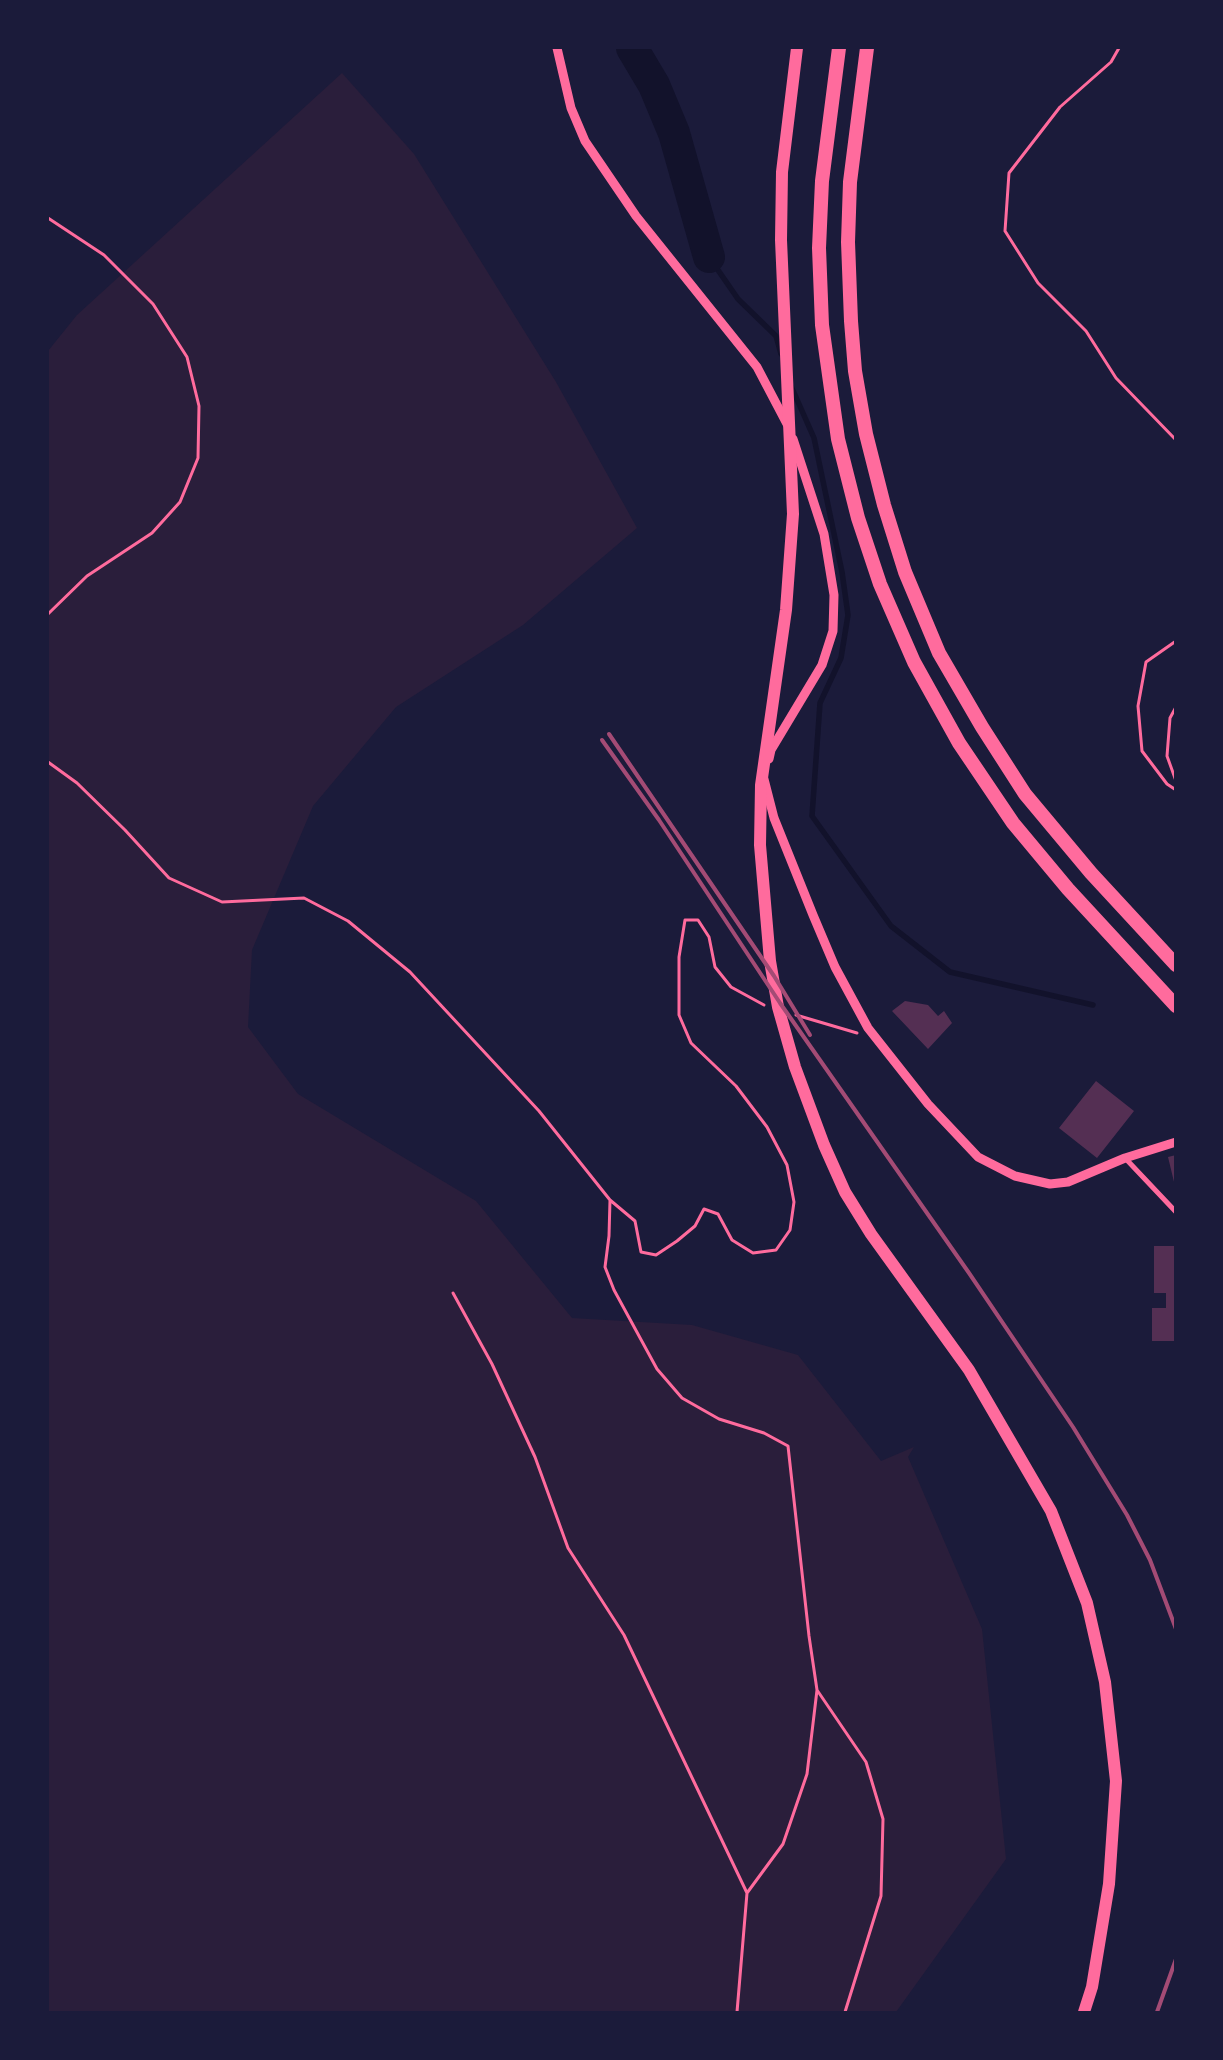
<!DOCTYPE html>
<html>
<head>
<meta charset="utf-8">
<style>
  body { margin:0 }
  #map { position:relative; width:1223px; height:2060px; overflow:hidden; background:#1b1b3a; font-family:Lato,sans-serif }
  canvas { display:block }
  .frame { position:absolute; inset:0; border:49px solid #1b1b3a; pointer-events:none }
</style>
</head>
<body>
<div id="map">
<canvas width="1223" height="2060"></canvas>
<div class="frame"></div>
</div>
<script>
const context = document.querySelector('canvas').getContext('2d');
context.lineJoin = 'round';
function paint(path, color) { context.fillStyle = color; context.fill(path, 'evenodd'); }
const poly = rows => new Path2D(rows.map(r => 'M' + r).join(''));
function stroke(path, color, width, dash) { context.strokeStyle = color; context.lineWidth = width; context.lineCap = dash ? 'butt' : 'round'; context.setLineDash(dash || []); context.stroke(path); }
const green = poly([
  [342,73,414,154,556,382,637,528,523,625,396,707,313,806,252,950,248,1027,298,1094,476,1201,572,1318,692,1325,798,1355,881,1461,914,1447,908,1457,982,1629,1006,1859,896,2012,48,2012,48,351,77,315]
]);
const stream = poly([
  [709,257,738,299,776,336,781,354],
  [791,386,814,438,842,572,848,615,841,658,820,703,812,816,891,926,950,972,1093,1005]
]);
const river = poly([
  [632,48,654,85,674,133,709,257]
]);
const building = poly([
  [905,1001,928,1005,938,1016,944,1011,952,1023,928,1049,892,1011],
  [1096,1081,1134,1111,1097,1158,1059,1128],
  [1176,1155,1176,1186,1175,1186,1168,1157],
  [1154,1246,1176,1246,1176,1341,1152,1341,1152,1308,1166,1308,1166,1293,1154,1293]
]);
const path = poly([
  [1119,48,1111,62,1060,107,1009,173,1005,231,1038,283,1086,331,1116,378,1176,440],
  [48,218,104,255,153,304,187,357,199,406,198,458,180,502,152,533,87,576,48,614],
  [1176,641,1146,662,1138,706,1142,751,1167,784,1176,790],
  [1176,707,1170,718,1167,756,1176,781],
  [48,762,77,783,125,830,169,878,222,902,304,898,348,921,410,972,539,1111,610,1200,609,1236,605,1267,614,1290,657,1369,682,1398,719,1419,764,1433,788,1446,809,1636,817,1690],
  [796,1015,857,1033],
  [610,1200,635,1221,641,1252,656,1255,677,1241,695,1226,704,1209,718,1214,732,1240,753,1253,776,1250,790,1230,794,1202,787,1165,767,1127,736,1086,691,1043,679,1015,679,957,685,920,698,920,709,937,715,967,731,987,764,1005],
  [453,1293,492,1364,535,1457,568,1548,624,1635,747,1893,737,2012],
  [747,1893,783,1844,807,1774,817,1690,866,1762,883,1819,881,1896,845,2012]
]);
const minor = poly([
  [1125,1158,1176,1212]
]);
const tertiary = poly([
  [557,48,571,108,585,141,636,216,757,367,787,424],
  [769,759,771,750,822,665,833,631,834,595,824,534,793,439],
  [764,779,774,818,813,915,835,967,868,1028,928,1104,978,1157,1015,1176,1050,1184,1068,1182,1125,1158,1176,1142]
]);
const trunk = poly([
  [797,48,782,172,781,240,793,514,786,610,761,785,760,845,770,961,778,1007,795,1067,824,1145,845,1192,871,1234,969,1370,1051,1511,1087,1603,1105,1682,1116,1781,1109,1884,1092,1987,1084,2012]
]);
const motorway = poly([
  [839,48,822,181,819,248,822,325,838,439,858,518,880,584,914,662,959,743,1013,823,1068,889,1176,1006],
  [867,48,850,182,848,242,851,321,855,371,866,434,884,505,905,572,939,653,982,727,1025,794,1091,873,1176,965]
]);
const rail = poly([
  [609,734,774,976,810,1035],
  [602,740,659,820,780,1003,969,1273,1073,1427,1127,1515,1150,1560,1176,1629],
  [1157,2012,1176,1959]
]);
paint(green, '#2a1e3b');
stroke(stream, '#12122b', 5.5);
stroke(river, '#12122b', 32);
paint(building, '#542f53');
stroke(path, '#ff6b9d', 3);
stroke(minor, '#ff6b9d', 5);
stroke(tertiary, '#ff6b9d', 9);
stroke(trunk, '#ff6b9d', 12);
stroke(motorway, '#ff6b9d', 14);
stroke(rail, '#a44b75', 4);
</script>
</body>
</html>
